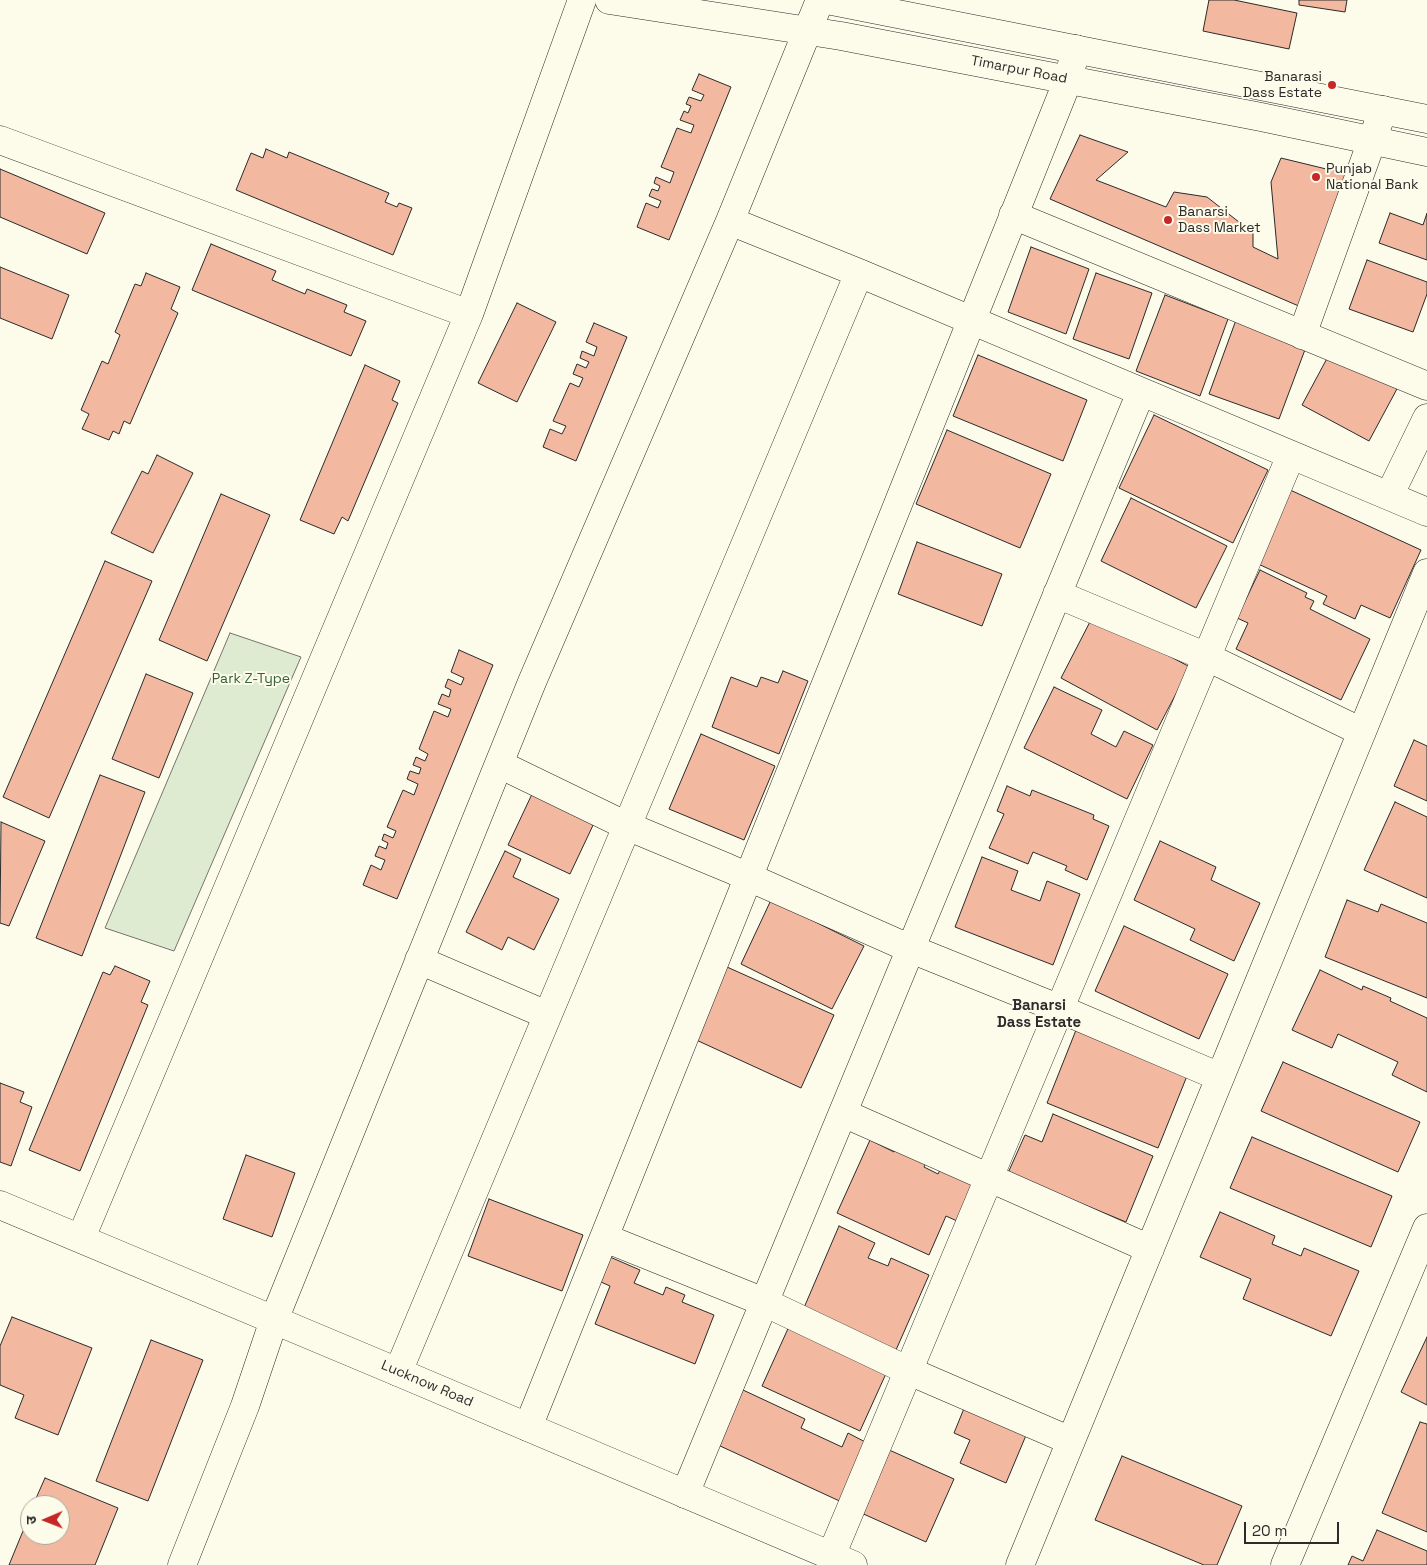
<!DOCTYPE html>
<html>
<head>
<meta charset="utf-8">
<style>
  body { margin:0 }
  #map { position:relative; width:1427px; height:1565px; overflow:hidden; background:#fdfbea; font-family:"Space Grotesk","Noto Sans Devanagari",sans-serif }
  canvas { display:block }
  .north { position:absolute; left:20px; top:1495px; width:50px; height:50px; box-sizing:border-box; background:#fdfbea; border:1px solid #a9a89e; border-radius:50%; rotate:269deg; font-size:14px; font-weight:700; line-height:20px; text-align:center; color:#2b2b2b }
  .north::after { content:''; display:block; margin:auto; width:18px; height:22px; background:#c62828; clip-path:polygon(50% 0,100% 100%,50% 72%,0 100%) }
  .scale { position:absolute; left:1244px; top:1522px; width:95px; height:22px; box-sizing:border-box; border:2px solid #2b2b2b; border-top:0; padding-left:6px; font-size:15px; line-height:18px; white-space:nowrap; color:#2b2b2b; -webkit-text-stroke:4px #fdfbea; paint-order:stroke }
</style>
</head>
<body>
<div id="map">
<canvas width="1427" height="1565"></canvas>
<div class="north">उ</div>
<div class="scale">20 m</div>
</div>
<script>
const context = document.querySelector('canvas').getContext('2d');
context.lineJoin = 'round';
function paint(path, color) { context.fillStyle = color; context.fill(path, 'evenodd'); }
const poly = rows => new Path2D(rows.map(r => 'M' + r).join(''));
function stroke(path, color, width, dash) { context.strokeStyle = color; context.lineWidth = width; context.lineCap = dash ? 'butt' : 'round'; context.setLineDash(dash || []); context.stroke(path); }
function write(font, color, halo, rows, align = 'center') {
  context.font = font + ' "Space Grotesk",sans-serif'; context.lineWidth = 4; context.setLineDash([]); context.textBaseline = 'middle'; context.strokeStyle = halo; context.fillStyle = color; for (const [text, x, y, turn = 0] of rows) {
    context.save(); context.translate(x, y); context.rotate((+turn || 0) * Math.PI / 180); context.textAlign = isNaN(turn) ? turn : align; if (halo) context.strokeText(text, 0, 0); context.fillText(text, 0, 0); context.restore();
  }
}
const green = poly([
  [230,633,301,657,174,951,105,928,230,633]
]);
const building = poly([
  [1209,0,1234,0,1297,13,1289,49,1203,31,1209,0],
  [1299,0,1347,0,1345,12,1299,5,1299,0],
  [699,74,731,87,669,240,637,227,646,203,658,208,661,201,649,196,652,189,658,191,660,186,654,183,656,177,670,183,674,172,661,167,677,128,691,133,694,125,680,120,684,111,688,113,691,106,686,104,689,97,701,101,704,95,692,90,699,74],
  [1080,135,1128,152,1096,180,1166,207,1174,192,1207,197,1253,233,1253,247,1278,259,1271,182,1281,158,1351,175,1301,307,1050,199,1080,135],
  [266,149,287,158,289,152,389,193,385,202,397,207,399,203,412,208,393,255,236,190,251,153,263,158,266,149],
  [0,169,105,213,87,254,0,217,0,169],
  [1390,213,1423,225,1427,213,1427,260,1379,243,1390,213],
  [211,244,276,271,272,280,305,294,307,289,347,305,344,312,366,321,351,356,192,290,211,244],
  [1031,247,1089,269,1066,334,1008,312,1031,247],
  [1367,260,1427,282,1427,294,1413,332,1349,309,1367,260],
  [0,267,69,295,52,339,0,318,0,267],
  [146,273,180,287,171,309,178,313,130,424,124,421,119,434,113,431,109,440,82,429,89,414,81,410,102,361,108,364,120,335,115,332,135,284,141,286,146,273],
  [1096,273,1152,293,1129,359,1073,339,1096,273],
  [1165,295,1228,319,1200,396,1136,371,1165,295],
  [517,303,556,322,517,402,478,383,517,303],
  [1236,320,1306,347,1279,419,1209,394,1236,320],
  [594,323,627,337,576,461,543,447,550,429,562,434,566,426,553,421,570,383,579,387,583,378,573,374,577,364,586,368,589,362,580,358,582,351,594,356,597,347,586,342,594,323],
  [1331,351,1398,387,1369,441,1302,405,1331,351],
  [978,355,1087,400,1063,461,953,416,978,355],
  [365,365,400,381,392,400,398,403,348,521,342,517,334,534,300,520,365,365],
  [1154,415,1268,470,1233,543,1119,488,1154,415],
  [947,430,1051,474,1020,548,916,504,947,430],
  [157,455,193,473,153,553,111,533,142,471,148,474,157,455],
  [1288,489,1421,550,1390,618,1361,605,1355,619,1323,604,1327,596,1254,562,1288,489],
  [221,494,270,515,207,661,159,640,221,494],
  [1131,498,1227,546,1196,608,1101,561,1131,498],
  [917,542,1002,574,982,626,898,594,917,542],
  [105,561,152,581,49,818,3,797,105,561],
  [1260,570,1307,593,1305,597,1314,601,1310,609,1370,639,1341,700,1236,649,1248,623,1237,618,1260,570],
  [1093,616,1190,667,1157,730,1061,678,1093,616],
  [459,650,493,665,397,899,363,885,371,865,381,870,385,860,375,856,379,846,386,849,388,843,382,840,384,834,393,838,396,831,387,827,403,790,414,795,418,784,407,779,410,771,419,774,421,768,413,765,416,757,425,761,428,754,419,749,434,711,448,717,451,709,438,704,442,694,449,697,451,690,445,687,448,679,461,685,464,678,451,672,459,650],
  [783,671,808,681,779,754,712,727,731,677,757,687,761,677,778,683,783,671],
  [146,674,193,693,159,778,112,759,146,674],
  [1054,687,1102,710,1091,734,1116,747,1124,731,1153,745,1127,799,1024,748,1054,687],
  [701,734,775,766,744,840,669,809,701,734],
  [1414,740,1427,746,1427,801,1394,786,1414,740],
  [100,775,145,792,82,956,36,938,100,775],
  [1007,786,1030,796,1032,790,1094,815,1093,819,1109,826,1087,880,1065,870,1067,866,1033,852,1028,864,989,848,1004,814,997,811,1007,786],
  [533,792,595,821,570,874,508,845,533,792],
  [1395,802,1427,817,1427,898,1364,870,1395,802],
  [1,822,45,841,9,926,0,923,1,822],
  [1160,841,1216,867,1211,880,1260,903,1234,961,1190,940,1195,929,1134,900,1160,841],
  [505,851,521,859,513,877,559,899,534,950,508,937,502,950,466,932,505,851],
  [982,857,1018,871,1011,890,1040,901,1047,881,1080,894,1053,965,955,927,982,857],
  [771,900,864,946,832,1009,741,964,771,900],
  [1347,900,1378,912,1381,904,1427,923,1427,998,1325,957,1347,900],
  [1124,926,1228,974,1199,1039,1095,991,1124,926],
  [115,966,150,981,141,1002,148,1005,80,1171,29,1150,103,972,110,975,115,966],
  [727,967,834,1015,801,1088,694,1039,727,967],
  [1320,970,1362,990,1363,986,1391,998,1390,1001,1427,1018,1427,1092,1392,1075,1398,1062,1338,1034,1332,1048,1292,1030,1320,970],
  [1078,1025,1189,1071,1158,1148,1047,1103,1078,1025],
  [1283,1062,1420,1122,1398,1172,1261,1111,1283,1062],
  [0,1083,24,1092,20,1102,32,1107,11,1166,0,1162,0,1083],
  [1053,1114,1153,1156,1126,1222,1008,1173,1025,1135,1042,1142,1053,1114],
  [1252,1137,1392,1196,1371,1247,1230,1188,1252,1137],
  [870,1140,894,1152,897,1145,928,1159,924,1167,938,1174,943,1164,985,1183,966,1225,946,1216,929,1255,837,1213,870,1140],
  [246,1155,295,1173,272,1237,223,1219,246,1155],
  [489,1199,583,1235,562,1291,468,1256,489,1199],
  [1220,1212,1275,1236,1272,1244,1301,1256,1304,1248,1359,1271,1331,1336,1243,1299,1251,1279,1200,1257,1220,1212],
  [839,1226,875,1243,868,1258,888,1266,891,1258,929,1275,896,1350,803,1310,839,1226],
  [610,1257,640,1270,634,1283,663,1295,666,1287,685,1295,682,1302,714,1315,695,1364,595,1324,610,1286,601,1282,610,1257],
  [12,1317,92,1348,58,1435,15,1418,24,1395,0,1385,0,1346,12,1317],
  [791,1322,889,1367,860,1431,762,1386,791,1322],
  [1427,1337,1427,1405,1401,1392,1427,1337],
  [151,1340,203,1360,148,1501,96,1481,151,1340],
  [743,1390,805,1419,801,1428,842,1447,848,1433,873,1446,846,1504,718,1445,743,1390],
  [965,1406,1027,1433,1006,1483,960,1463,970,1440,954,1433,965,1406],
  [1420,1422,1427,1424,1427,1532,1382,1513,1420,1422],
  [887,1449,954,1479,926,1542,859,1512,887,1449],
  [1122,1456,1242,1506,1217,1565,1204,1565,1095,1520,1122,1456],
  [45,1478,118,1508,95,1565,9,1565,30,1514,30,1535,60,1535,60,1505,33,1505,45,1478],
  [1377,1530,1427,1551,1427,1565,1348,1565,1352,1556,1363,1561,1377,1530]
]);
const street = poly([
  [0,140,469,314],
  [1013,215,1427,386],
  [730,221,859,273,1427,512],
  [1302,335,1383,110],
  [1389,496,1427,418],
  [1057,594,1207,657,1362,732],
  [499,764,627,826,728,868,911,949,1060,1009,1220,1077],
  [419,960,547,1015],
  [843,1113,1150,1249],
  [81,1238,469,314,582,0],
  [605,1238,764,1302,909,1371,1071,1441],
  [398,1372,859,273],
  [528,1427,1068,80,1076,49],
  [685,1494,1141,392],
  [831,1556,1291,455],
  [182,1565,245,1406,274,1320,532,682,730,221,820,0],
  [1020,1565,1427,573],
  [1285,1565,1427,1228]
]);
const secondary = poly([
  [609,0,841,36,1261,117,1427,152],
  [827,0,1427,119],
  [0,1205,398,1372,853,1565]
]);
const markers = [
  [1332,85,5,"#c62828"],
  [1316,177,5,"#c62828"],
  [1168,220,5,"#c62828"]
];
const streetNames = [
  ["Timarpur Road",1019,70,11],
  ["Lucknow Road",427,1384,23]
];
const poiNames = [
  ["Banarasi",1322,77,"right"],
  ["Dass Estate",1322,93,"right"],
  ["Punjab",1326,169],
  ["National Bank",1326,185],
  ["Banarsi",1178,212],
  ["Dass Market",1178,228]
];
const parkNames = [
  ["Park Z-Type",251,679]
];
const neighbourhoodNames = [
  ["Banarsi",1039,1006],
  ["Dass Estate",1039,1023]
];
paint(green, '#deebd1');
stroke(green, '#74746e', 1);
paint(building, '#f2b8a0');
stroke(building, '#2b2b2b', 1);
stroke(street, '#2b2b2b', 29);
stroke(secondary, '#2b2b2b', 29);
stroke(street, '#fdfbea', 28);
stroke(secondary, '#fdfbea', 28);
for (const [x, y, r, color] of markers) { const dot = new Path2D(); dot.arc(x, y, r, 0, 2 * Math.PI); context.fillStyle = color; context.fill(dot); stroke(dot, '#fdfbea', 2); }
write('14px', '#2b2b2b', '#fdfbea', streetNames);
write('14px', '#2b2b2b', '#fdfbea', poiNames, 'left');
write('14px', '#34623c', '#fdfbea', parkNames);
write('bold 15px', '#2b2b2b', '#fdfbea', neighbourhoodNames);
</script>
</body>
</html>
